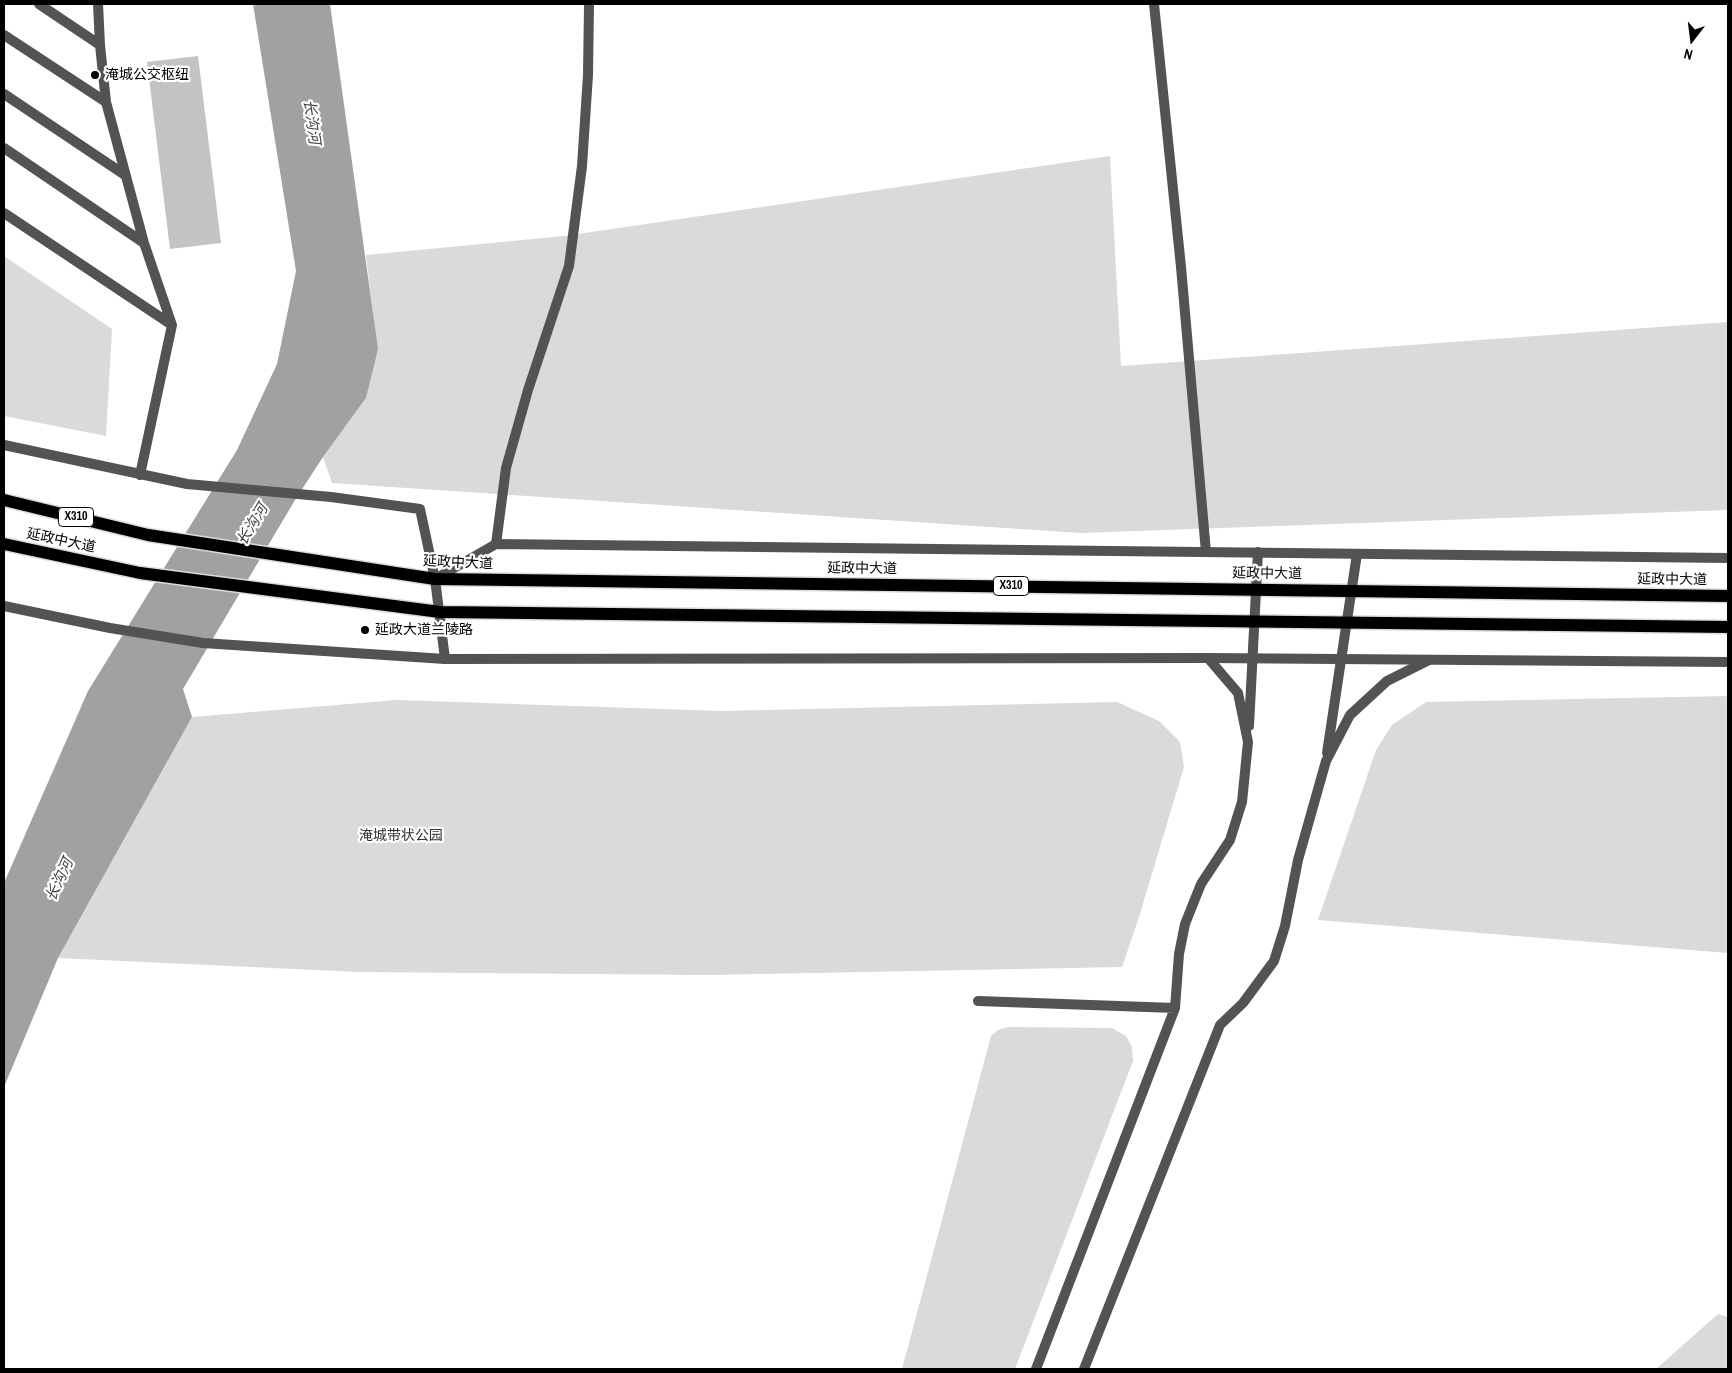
<!DOCTYPE html>
<html>
<head>
<meta charset="utf-8">
<style>
  body { margin:0 }
  #map { position:relative; width:1732px; height:1373px; overflow:hidden; background:#fff; font-family:"Archivo Narrow",sans-serif }
  canvas { display:block }
  .frame { position:absolute; inset:0; border:5px solid #000; pointer-events:none }
  .north { position:absolute; left:1667px; top:15px; width:50px; height:50px; -webkit-text-stroke:4px #fff; paint-order:stroke; rotate:195deg; font-size:14px; font-weight:700; line-height:20px; text-align:center; color:#000 }
  .north::after { content:''; display:block; margin:auto; width:18px; height:22px; background:#000; clip-path:polygon(50% 0,100% 100%,50% 72%,0 100%) }
</style>
</head>
<body>
<div id="map">
<canvas width="1732" height="1373"></canvas>
<div class="frame"></div>
<div class="north">N</div>
</div>
<script>
const context = document.querySelector('canvas').getContext('2d');
context.lineJoin = 'round';
function paint(path, color) { context.fillStyle = color; context.fill(path, 'evenodd'); }
const poly = rows => new Path2D(rows.map(r => 'M' + r).join(''));
function stroke(path, color, width, dash) { context.strokeStyle = color; context.lineWidth = width; context.lineCap = dash ? 'butt' : 'round'; context.setLineDash(dash || []); context.stroke(path); }
function write(font, color, halo, rows, align = 'center') {
  context.font = font + ' "Archivo Narrow","Noto Sans SC",sans-serif'; context.lineWidth = 4.5; context.setLineDash([]); context.textBaseline = 'middle'; context.strokeStyle = halo; context.fillStyle = color; for (const [text, x, y, turn = 0] of rows) {
    context.save(); context.translate(x, y); context.rotate((+turn || 0) * Math.PI / 180); context.textAlign = isNaN(turn) ? turn : align; if (halo) context.strokeText(text, 0, 0); context.fillText(text, 0, 0); context.restore();
  }
}
const green = poly([
  [1110,156,1121,366,1728,322,1728,510,1080,533,332,483,323,457,366,398,377,349,366,255,564,236],
  [4,256,112,329,106,436,4,416],
  [1728,696,1728,953,1318,920,1376,750,1392,725,1426,702],
  [397,700,721,711,1117,702,1159,721,1180,742,1184,767,1139,917,1122,967,709,975,358,972,58,958,192,717],
  [1008,1027,1112,1028,1126,1036,1132,1047,1133,1061,1015,1369,902,1369,991,1036,998,1030],
  [1718,1314,1728,1317,1728,1369,1656,1369]
]);
const water = poly([
  [253,4,330,4,378,349,366,398,323,457,295,500,183,689,192,717,58,958,4,1087,4,883,88,691,237,450,277,364,296,271]
]);
const building = poly([
  [198,56,221,243,170,249,147,62]
]);
const service = poly([
  [39,4,100,45,106,102],
  [98,4,100,45],
  [1154,4,1181,267,1206,552],
  [4,35,106,102,144,243,172,325,140,475],
  [4,94,125,175],
  [4,148,144,243],
  [4,213,172,325],
  [4,445,187,484,331,497,420,509,435,579,445,659],
  [496,544,506,468,528,390,569,266,582,166,588,75,589,4],
  [1249,726,1258,552],
  [1327,753,1357,554],
  [978,1001,1175,1008],
  [1036,1369,1175,1008,1179,954,1185,924,1201,884,1230,840,1242,802,1248,742,1238,693,1208,658],
  [1084,1369,1220,1025,1243,1003,1274,961,1285,926,1298,860,1326,761,1350,715,1387,681,1429,660]
]);
const tertiary = poly([
  [435,579,496,544,1728,558],
  [4,606,110,628,203,643,445,659,1208,658,1728,662]
]);
const primary = poly([
  [4,500,148,535,435,579,1728,596],
  [4,544,140,573,440,612,1728,627]
]);
const markers = [
  [95,75,5,"#000"],
  [365,630,5,"#000"]
];
const shields = [
  [76,517,35],
  [1011,586,35]
];
const shieldNames = [
  ["X310",76,517],
  ["X310",1011,586]
];
const poiNames = [
  ["淹城公交枢纽",105,75],
  ["延政大道兰陵路",375,630]
];
const streetNames = [
  ["延政中大道",61,541,12],
  ["延政中大道",458,563,3],
  ["延政中大道",862,569,1],
  ["延政中大道",1267,574,1],
  ["延政中大道",1672,580,1]
];
const parkNames = [
  ["淹城带状公园",401,836]
];
const waterNames = [
  ["长沟河",311,122,82],
  ["长沟河",253,525,-59],
  ["长沟河",60,880,-65]
];
paint(green, '#dadada');
paint(water, '#a1a1a1');
paint(building, '#c3c3c3');
stroke(primary, '#dbdbdb', 15);
stroke(service, '#535353', 10);
stroke(tertiary, '#535353', 10);
stroke(primary, '#000', 12);
for (const [x, y, r, color] of markers) { const dot = new Path2D(); dot.arc(x, y, r, 0, 2 * Math.PI); context.fillStyle = color; context.fill(dot); stroke(dot, '#fff', 2); }
for (const [x, y, w] of shields) { const box = new Path2D(); box.roundRect(x - w / 2, y - 9.5, w, 19, 4); context.fillStyle = '#fff'; context.fill(box); stroke(box, '#000', 1); }
write('bold 12px', '#000', null, shieldNames);
write('14px', '#000', '#fff', poiNames, 'left');
write('14px', '#000', '#fff', streetNames);
write('14px', '#313131', '#fff', parkNames);
write('italic 15px', '#424242', '#fff', waterNames);
</script>
</body>
</html>
